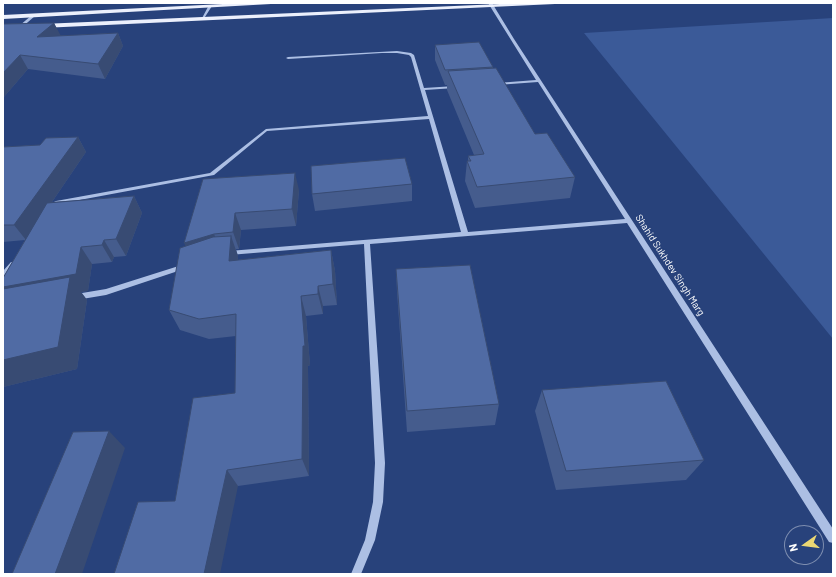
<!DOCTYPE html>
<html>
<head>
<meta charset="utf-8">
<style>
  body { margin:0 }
  #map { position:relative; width:836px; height:577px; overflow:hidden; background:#28427b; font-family:Barlow,sans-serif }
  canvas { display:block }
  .frame { position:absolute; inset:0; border:4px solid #fff; pointer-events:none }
  .north { position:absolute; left:784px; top:525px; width:40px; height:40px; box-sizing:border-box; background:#28427b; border:1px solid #7e8eb0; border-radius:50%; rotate:256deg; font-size:11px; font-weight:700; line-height:16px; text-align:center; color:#fff }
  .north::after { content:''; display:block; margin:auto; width:14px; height:18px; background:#ebd773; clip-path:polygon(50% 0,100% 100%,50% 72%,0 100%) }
</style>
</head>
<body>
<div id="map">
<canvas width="836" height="577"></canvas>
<div class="frame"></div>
<div class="north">N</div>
</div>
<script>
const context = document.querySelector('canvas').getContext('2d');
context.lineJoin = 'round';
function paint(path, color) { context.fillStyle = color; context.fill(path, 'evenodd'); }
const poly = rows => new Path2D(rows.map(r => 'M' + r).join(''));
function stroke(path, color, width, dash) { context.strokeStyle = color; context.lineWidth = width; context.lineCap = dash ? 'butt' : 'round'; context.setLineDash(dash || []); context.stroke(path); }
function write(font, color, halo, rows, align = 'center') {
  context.font = font + ' Barlow,sans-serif'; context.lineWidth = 3; context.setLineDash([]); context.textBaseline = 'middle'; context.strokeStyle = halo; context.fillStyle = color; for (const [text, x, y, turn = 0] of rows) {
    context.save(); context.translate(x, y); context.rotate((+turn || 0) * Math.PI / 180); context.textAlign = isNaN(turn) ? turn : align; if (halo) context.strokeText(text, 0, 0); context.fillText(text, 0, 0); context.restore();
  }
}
const green = poly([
  [833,18,833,339,584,33]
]);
const minor = poly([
  [488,3,492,3,514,39,833,529,833,543,829,542,627,223,370,244,385,463,383,502,375,540,361,574,351,574,365,540,373,502,375,463,364,244,229,255,226,253,229,251,461,232,429,119,267,131,214,175,58,204,55,207,52,205,54,202,56,201,210,173,266,129,428,116,411,57,409,55,397,53,382,53,288,59,286,58,288,57,397,51,411,53,414,55,424,88,455,86,457,87,455,88,425,90,468,232,625,219,538,82,497,85,495,84,497,83,536,80,488,3],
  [209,5,212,6,203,20,201,20,209,5],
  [32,15,35,16,21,28,19,28,19,26,32,15],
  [11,262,13,262,16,264,5,278,3,278,3,271,11,262],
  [185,264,187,264,188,266,187,268,106,295,76,300,73,299,72,297,73,295,76,294,106,289,185,264]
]);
const major = poly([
  [243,3,273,3,271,4,3,19,3,15,243,3],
  [523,3,557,3,555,4,42,28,39,26,42,24,523,3]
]);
const wall = poly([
  [54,23,60,36,118,33,123,46,105,79,28,69,3,98,3,24],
  [435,45,493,67,493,68,535,134,575,177,570,198,475,208,465,181,467,161,468,161,468,156,474,155,447,90,447,85,445,85,435,60],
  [78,137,86,152,52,202,134,196,142,213,126,256,114,257,112,262,92,264,88,291,81,292,87,300,77,369,3,387,3,278,25,240,3,242,3,147,40,145],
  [203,179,299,190,296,226,241,230,239,249,236,249,238,256,238,260,331,250,335,271,337,305,323,306,323,314,306,316,310,365,308,366,309,476,238,486,175,501,235,393,236,336,209,339,180,330,169,310],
  [412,184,412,201,315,211,312,194],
  [396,269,499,404,495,425,407,432,397,292],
  [542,390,704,460,686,480,556,490,535,411]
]);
const shadedWall = poly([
  [54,23,61,36,37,37],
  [118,33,123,46,105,79,98,64],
  [20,55,28,69,3,98,3,73],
  [78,137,86,152,26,240,14,225],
  [295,173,299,190,296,226,292,209],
  [134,196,142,213,126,256,116,239],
  [235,213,241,230,239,249,233,232],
  [214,234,221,251,192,260,184,243],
  [231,236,238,256,237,281,229,261],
  [104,240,114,257,112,262,102,245],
  [81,247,92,264,88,291,81,292,87,300,77,369,3,387,3,287],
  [331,250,335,271,337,305,333,284],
  [318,286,323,306,323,314,318,294],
  [301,296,306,316,310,365,308,366,309,476,302,459,303,346],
  [109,431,125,448,82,574,55,574],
  [227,470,238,486,220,574,204,574]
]);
const building = poly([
  [54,23,37,37,118,33,98,64,20,55,3,73,3,24,54,23],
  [479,42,493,67,445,70,435,45,479,42],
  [496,68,535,134,547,133,575,177,477,187,467,161,471,161,468,156,484,154,448,71,496,68],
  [78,137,14,225,3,225,3,147,40,145,46,138,78,137],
  [405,158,412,184,312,194,311,166,405,158],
  [295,173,292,209,235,213,233,232,214,234,184,243,203,179,295,173],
  [134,196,116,239,104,240,102,245,81,247,76,274,3,287,3,278,47,203,134,196],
  [231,236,229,261,331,250,333,284,318,286,318,294,301,296,305,346,303,346,302,459,227,470,204,574,114,574,138,502,175,501,193,398,235,393,236,314,199,319,169,310,180,248,213,237,231,236],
  [470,265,499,404,407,411,396,269,470,265],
  [70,277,58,347,3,360,3,289,70,277],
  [666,381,704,460,566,471,542,390,666,381],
  [109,431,55,574,12,574,73,432,109,431]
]);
const streetNames = [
  ["Shahid Sukhdev Singh Marg",670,265,57]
];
paint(green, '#3b5a98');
paint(minor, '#acbfe4');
paint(major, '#ecf0fc');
paint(wall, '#455c8d');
paint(shadedWall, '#384b73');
paint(building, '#506ba4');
stroke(building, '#384b73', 1);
write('10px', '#fff', '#28427b', streetNames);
</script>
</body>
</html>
